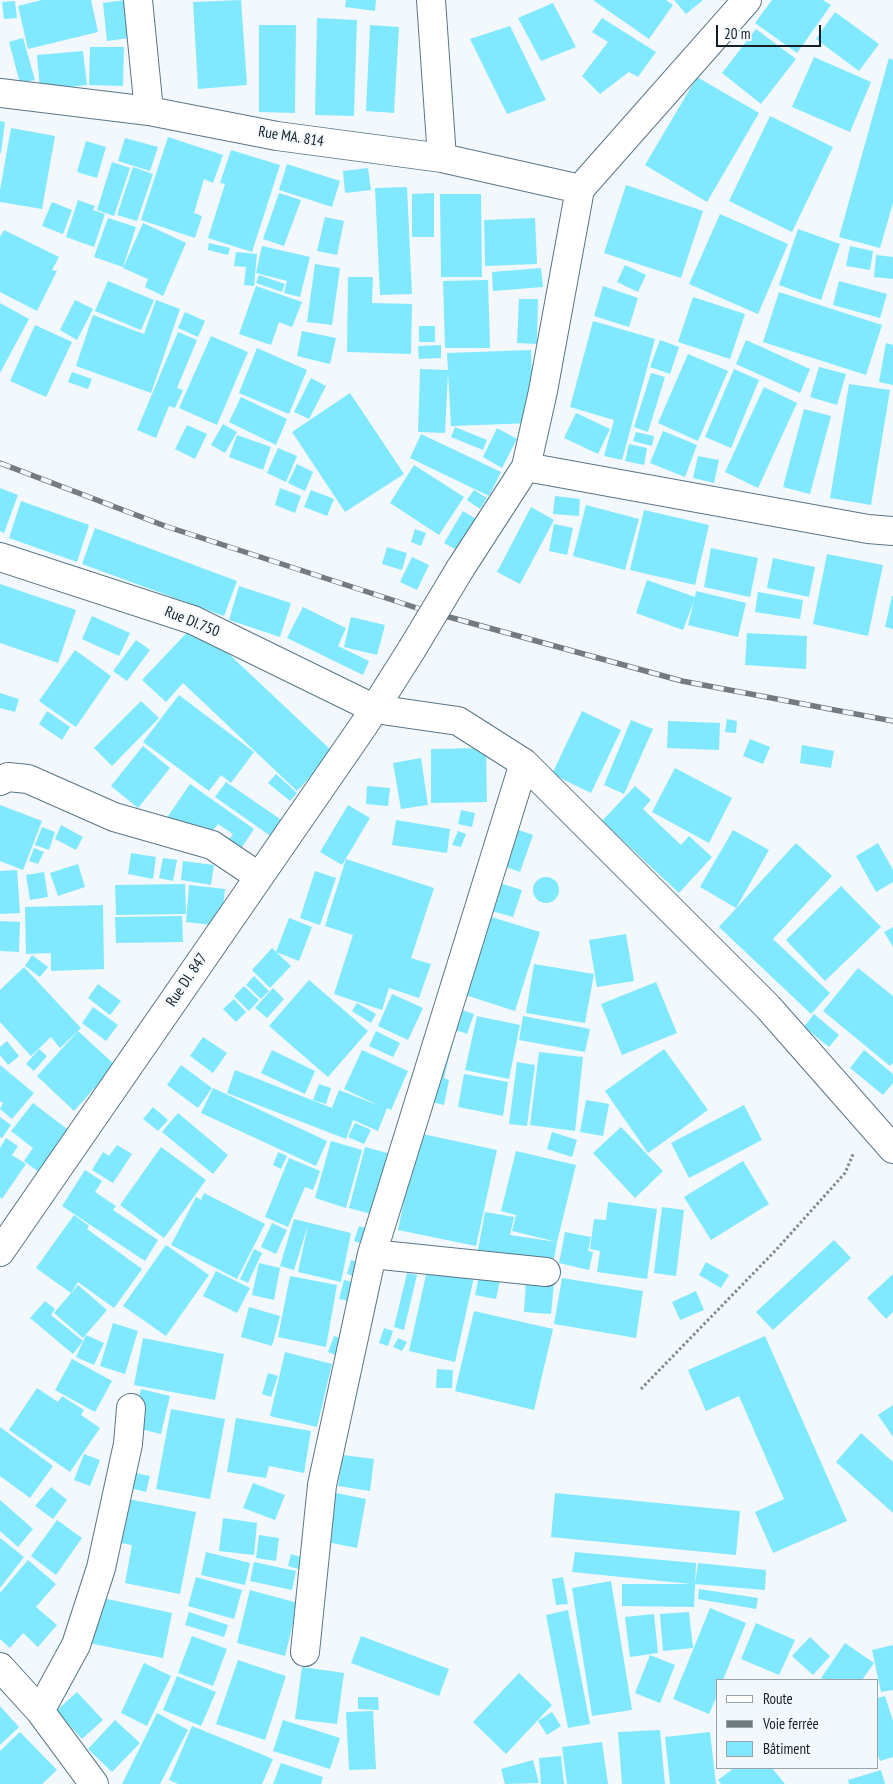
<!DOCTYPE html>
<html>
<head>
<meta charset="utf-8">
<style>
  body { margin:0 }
  #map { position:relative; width:893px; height:1784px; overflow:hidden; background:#f2f8fb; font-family:"PT Sans Narrow",sans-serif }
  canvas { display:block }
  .legend { position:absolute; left:716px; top:1679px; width:162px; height:90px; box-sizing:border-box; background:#f2f8fb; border:1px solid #99a2a6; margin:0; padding:6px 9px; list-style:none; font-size:15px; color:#142026 }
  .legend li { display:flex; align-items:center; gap:10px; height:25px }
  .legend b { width:25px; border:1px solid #99a2a6 }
  .scale { position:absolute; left:716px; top:25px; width:105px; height:22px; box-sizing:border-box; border:2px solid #142026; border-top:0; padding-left:6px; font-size:15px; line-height:18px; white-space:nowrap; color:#142026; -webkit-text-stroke:4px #f2f8fb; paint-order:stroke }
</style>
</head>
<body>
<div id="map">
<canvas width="893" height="1784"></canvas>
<ul class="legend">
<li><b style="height:6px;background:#fff"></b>Route</li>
<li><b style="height:6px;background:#727c80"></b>Voie ferrée</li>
<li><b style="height:14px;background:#81e9ff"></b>Bâtiment</li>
</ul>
<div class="scale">20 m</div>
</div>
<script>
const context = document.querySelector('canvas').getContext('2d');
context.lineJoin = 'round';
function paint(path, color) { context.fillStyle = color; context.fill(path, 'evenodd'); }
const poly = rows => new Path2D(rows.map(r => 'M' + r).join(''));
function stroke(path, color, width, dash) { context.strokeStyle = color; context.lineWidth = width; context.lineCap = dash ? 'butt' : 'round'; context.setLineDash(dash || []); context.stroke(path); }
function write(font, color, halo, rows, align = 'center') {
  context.font = font + ' "PT Sans Narrow",sans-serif'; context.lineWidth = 4; context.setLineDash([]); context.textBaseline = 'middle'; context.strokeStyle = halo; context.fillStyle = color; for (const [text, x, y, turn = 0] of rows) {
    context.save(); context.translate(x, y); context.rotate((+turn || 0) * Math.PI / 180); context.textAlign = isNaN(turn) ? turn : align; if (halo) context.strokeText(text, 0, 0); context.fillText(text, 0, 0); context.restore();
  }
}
const building = poly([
  [42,0,91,0,98,32,28,49,18,6],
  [125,0,129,38,107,41,103,3],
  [241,0,247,85,198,89,193,2],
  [346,0,376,0,375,11,345,7],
  [593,0,666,0,673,5,649,39],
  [674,0,703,0,686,14],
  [772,0,823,0,831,5,797,53,755,23],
  [15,1,17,18,4,19,2,2],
  [553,3,576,47,541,61,518,18],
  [835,12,879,44,859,71,816,39],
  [317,18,357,20,354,116,315,115],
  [602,18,656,52,638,77,629,72,600,94,582,76,608,42,592,32],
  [259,25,296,25,295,113,259,112],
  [370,25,399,27,394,113,366,111],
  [510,26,546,100,507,114,470,39],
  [756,29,796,59,761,104,722,73],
  [23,38,35,80,20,83,9,42],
  [90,47,124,47,123,86,89,85],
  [83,51,87,85,40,90,37,55],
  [814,57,871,82,850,132,792,107],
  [889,58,893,60,893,203,880,248,839,237],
  [697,77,759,113,707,202,645,165],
  [770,116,833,147,792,232,729,201],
  [0,121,5,122,1,153,0,153],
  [11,128,55,136,42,209,0,202,0,190],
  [168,137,223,155,213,183,204,179,194,213,202,216,195,238,141,220],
  [125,138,158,147,150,171,118,161],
  [86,141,106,147,97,178,77,172],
  [231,150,280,165,252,252,208,238,225,184,220,183],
  [112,162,130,168,114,216,97,210],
  [287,164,340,181,332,207,279,190],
  [133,167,153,174,137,221,117,215],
  [368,168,371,190,345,193,343,171],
  [626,185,703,211,681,278,604,253],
  [407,187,412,294,380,295,375,188],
  [279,193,301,200,284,246,263,239],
  [434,193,434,237,412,237,412,194],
  [440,194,481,194,482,277,441,277],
  [78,200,95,206,93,210,105,214,94,247,66,237],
  [52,202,72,210,63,234,42,226],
  [720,214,788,244,758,314,689,284],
  [325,217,344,221,337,255,317,251],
  [108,218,136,227,123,267,94,257],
  [535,218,537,264,485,266,484,220],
  [143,223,186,243,163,296,145,287,148,279,123,268],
  [798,229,840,244,821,300,779,285],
  [4,230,59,257,52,270,57,271,37,311,0,292,0,237],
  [209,243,230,248,228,255,208,250],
  [262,246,310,257,300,297,284,293,287,281,256,273],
  [850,246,873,251,870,270,846,266],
  [236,252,257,254,254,286,244,285,246,267,234,266],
  [876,255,893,257,893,279,874,277],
  [315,264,340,268,332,325,307,322],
  [625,265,646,275,638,292,617,282],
  [541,268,543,287,493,291,492,272],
  [259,275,285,284,282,292,256,283],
  [348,277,373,277,372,303,412,304,411,354,347,352],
  [488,280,490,348,445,348,443,281],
  [108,281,154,300,141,330,95,311],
  [839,281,887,294,880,318,833,305],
  [256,286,302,302,292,327,279,322,271,345,239,334],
  [603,286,638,298,629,327,594,316],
  [779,292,882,325,866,375,763,342],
  [693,297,745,314,730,359,678,342],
  [519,299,538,299,537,344,517,343],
  [75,300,93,309,77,340,60,330],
  [156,300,180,309,151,393,76,366,93,315,144,334],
  [0,303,29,319,0,373],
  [185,312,205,321,198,337,178,328],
  [593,321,655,339,622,460,604,456,614,420,570,407],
  [35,325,72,342,46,397,10,381],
  [419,326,435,326,435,342,419,342],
  [302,331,336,338,330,364,297,356],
  [178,332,197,340,177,388,183,390,175,408,169,406,156,438,137,430],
  [211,336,248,352,217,425,179,408],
  [660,340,679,347,670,374,650,367],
  [746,340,810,369,800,393,736,364],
  [886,343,893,345,893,385,879,382],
  [441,345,441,358,419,359,418,346],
  [257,348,307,370,289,414,239,393],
  [531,350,534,423,451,426,448,373,445,433,418,432,420,369,448,370,447,353],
  [688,354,728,371,698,441,658,423],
  [819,367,846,374,837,405,810,397],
  [734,369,759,380,731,448,705,437],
  [72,372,92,379,88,389,68,382],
  [651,373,665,377,648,432,634,427],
  [311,378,326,386,309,419,294,412],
  [849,384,890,390,871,505,830,498],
  [764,387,797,403,758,488,725,472],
  [350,393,404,474,345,512,292,432],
  [241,397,287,419,276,445,229,422],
  [804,409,831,416,810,494,783,487],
  [576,413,610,429,598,454,564,438],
  [223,424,237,432,225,453,211,445],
  [187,425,207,434,195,459,175,449],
  [455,427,487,440,483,450,451,437],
  [497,428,517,439,502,468,483,457],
  [663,431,697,445,685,477,650,463],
  [636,432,654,436,652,446,633,441],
  [421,434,501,472,489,496,410,458],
  [237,435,271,447,263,470,229,457],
  [629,444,647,448,644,465,625,461],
  [278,448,297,456,286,482,267,473],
  [698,456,719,460,714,483,693,478],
  [297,464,313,472,305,491,288,483],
  [414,465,464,497,439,535,390,503],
  [0,488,18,495,4,533,0,531],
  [280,488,301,496,295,513,275,505],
  [311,490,334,499,327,516,304,507],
  [474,490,487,498,480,509,467,500],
  [555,496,580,499,579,516,553,514],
  [21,501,89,525,77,562,9,538],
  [586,505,639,519,625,570,573,556],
  [531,507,554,520,520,584,497,572],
  [644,510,709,525,695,585,630,570],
  [463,511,476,519,457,550,444,543],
  [554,524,573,528,567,555,549,551],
  [95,528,237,581,224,616,82,564],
  [415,529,426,533,421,546,411,542],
  [387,547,407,553,402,570,382,564],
  [711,548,758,558,750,597,704,587],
  [827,554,883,565,868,636,813,624],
  [412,557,429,565,417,590,400,582],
  [773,558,815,567,809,597,767,588],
  [647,580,695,597,696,591,746,603,738,637,688,625,694,601,683,630,636,613],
  [0,584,76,610,58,663,0,643],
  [239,586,291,603,280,637,229,620],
  [758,592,803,600,800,619,755,612],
  [892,596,893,596,893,629,885,627],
  [303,607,346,628,338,646,369,661,363,675,287,638],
  [92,616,130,633,119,656,82,639],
  [351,617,385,625,377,655,344,647],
  [196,623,333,752,297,791,183,683,166,702,142,680],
  [747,633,807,636,806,669,745,665],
  [136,640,150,650,127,681,113,671],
  [75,650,111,676,76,727,39,701],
  [0,693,19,699,15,712,0,708],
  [179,695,254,752,231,783,221,775,209,791,143,742],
  [141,701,159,718,112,766,94,748],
  [47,711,70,727,62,740,39,724],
  [582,711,621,730,591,793,552,774],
  [727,719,737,721,736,733,725,732],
  [631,720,653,729,624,794,604,785],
  [668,721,720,723,719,750,667,748],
  [750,739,770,747,763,764,743,756],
  [802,745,834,751,831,768,800,763],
  [143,746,170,768,138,808,111,786],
  [486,748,487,802,431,803,431,749],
  [421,758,428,805,401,809,393,763],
  [675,768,732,798,709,843,652,812],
  [276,774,297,793,290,801,268,783],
  [226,782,283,821,272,837,215,797],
  [190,784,254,829,240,850,228,841,233,834,218,824,208,837,189,824,184,831,166,819],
  [367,786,390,788,388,806,366,804],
  [635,786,651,800,643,809,681,845,689,836,712,857,679,893,602,821],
  [0,805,42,821,23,870,0,861],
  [348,805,370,818,342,865,320,852],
  [461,810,475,813,472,827,458,824],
  [396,820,450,829,447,853,392,845],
  [61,825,83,837,76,850,55,839],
  [508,826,533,835,520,872,495,863],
  [42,827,55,832,49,850,35,845],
  [733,830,769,850,736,908,700,887],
  [458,831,466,834,461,847,452,845],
  [796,843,832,876,773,939,830,993,811,1014,719,927],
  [878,843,893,870,893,882,876,892,856,856],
  [34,848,44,852,38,864,29,861],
  [131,853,156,857,153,879,128,874],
  [163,858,177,860,173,881,159,878],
  [346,859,434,888,411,958,431,964,419,998,389,988,382,1010,334,994,353,935,325,926],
  [183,861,214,865,211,885,181,880],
  [78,864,85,887,58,896,50,873],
  [17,870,20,913,0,914,0,871],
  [315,871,336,878,320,925,300,918],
  [44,872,48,897,30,900,26,875],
  '533 890a13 13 0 1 1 26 0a13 13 0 1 1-26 0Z',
  [493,881,522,890,513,917,485,909],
  [185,884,186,914,116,915,115,885],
  [189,885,225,889,221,926,186,922],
  [841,886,881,927,825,981,786,940],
  [103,905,104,969,51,971,51,953,26,954,25,907],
  [485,915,540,932,515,1011,459,993],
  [182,916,183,942,116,943,115,917],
  [289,918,312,927,299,961,276,952],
  [0,921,20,922,19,952,0,951],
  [893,927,893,947,884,932],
  [626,934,634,981,597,987,589,940],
  [272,948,291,966,270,988,252,970],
  [32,955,48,967,40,977,25,966],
  [534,964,594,974,585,1023,526,1013],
  [24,967,81,1028,60,1048,51,1037,31,1056,0,1022,0,990],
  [858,968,893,996,893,1063,890,1066,823,1011],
  [254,976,269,991,261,999,246,985],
  [309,980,368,1031,328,1077,269,1026],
  [656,982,677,1033,622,1055,601,1004],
  [98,984,121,1001,110,1015,88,998],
  [244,986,259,1000,249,1011,234,996],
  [273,988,284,999,267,1018,255,1008],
  [392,994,423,1008,408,1040,378,1026],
  [234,999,246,1012,236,1022,223,1009],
  [357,1003,376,1014,371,1023,352,1011],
  [93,1007,118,1025,106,1041,82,1023],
  [456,1008,474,1014,467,1034,450,1028],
  [814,1014,839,1035,829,1047,804,1027],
  [477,1016,520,1025,509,1079,465,1070],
  [523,1016,590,1029,585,1052,519,1040],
  [78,1031,115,1065,74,1111,37,1076],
  [376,1031,400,1043,393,1057,369,1046],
  [454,1036,444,1078,449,1080,444,1105,428,1101],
  [203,1037,227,1053,213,1073,190,1056],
  [7,1041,19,1056,8,1065,0,1055,0,1047],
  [39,1049,47,1056,34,1071,26,1064],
  [664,1049,708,1110,648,1153,605,1091],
  [272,1050,315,1071,305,1094,261,1073],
  [362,1050,408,1071,391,1110,387,1108,378,1131,353,1120,346,1139,227,1093,235,1070,332,1108,339,1090,380,1106,344,1089],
  [864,1050,893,1074,893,1083,883,1095,850,1068],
  [539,1052,583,1057,575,1131,530,1125],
  [517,1062,535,1065,527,1126,509,1124],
  [0,1065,34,1093,12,1119,0,1109,3,1103,0,1101],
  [181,1065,212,1088,198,1108,167,1085],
  [464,1074,508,1082,503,1116,458,1107],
  [319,1084,331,1088,326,1104,313,1100],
  [213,1088,327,1141,316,1166,201,1113],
  [586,1100,609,1104,603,1136,580,1132],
  [33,1103,71,1132,40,1173,24,1161,33,1148,11,1131],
  [744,1105,762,1140,689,1178,671,1143],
  [153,1107,168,1120,158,1131,143,1119],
  [178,1113,228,1155,213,1174,162,1132],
  [0,1117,11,1125,2,1138,0,1137],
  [355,1123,371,1130,364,1144,348,1137],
  [621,1127,663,1171,635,1198,593,1153],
  [552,1132,577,1140,572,1157,547,1149],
  [418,1133,497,1150,476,1246,398,1230],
  [6,1138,18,1146,12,1155,26,1164,2,1199,0,1197,0,1148],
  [331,1141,362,1150,346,1208,315,1198],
  [117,1145,132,1154,113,1183,92,1170,103,1152,109,1156],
  [161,1147,206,1180,164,1238,120,1205],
  [365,1147,391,1154,375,1215,349,1208],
  [516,1151,576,1165,557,1242,512,1231,516,1215,501,1211],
  [278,1152,287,1156,281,1169,273,1165],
  [289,1158,320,1171,313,1190,305,1187,288,1227,265,1217],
  [743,1161,769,1204,711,1240,684,1197],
  [85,1170,102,1181,95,1192,116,1206,113,1210,158,1240,145,1261,62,1206],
  [204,1193,265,1224,237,1279,171,1245,196,1197,201,1200],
  [608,1202,657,1209,647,1279,597,1272,600,1251,590,1249,594,1219,606,1220],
  [662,1207,684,1210,676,1276,654,1273],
  [485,1212,514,1217,510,1235,557,1242,553,1264,478,1250],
  [74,1215,89,1226,87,1229,142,1269,114,1308,78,1282,71,1293,36,1268],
  [294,1219,351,1233,341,1282,298,1272,308,1225,294,1270,280,1266],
  [272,1223,287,1230,276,1254,261,1247],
  [359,1226,372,1230,366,1245,354,1241],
  [565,1232,591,1237,588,1251,593,1252,589,1270,559,1263],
  [834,1240,851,1258,773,1330,756,1312],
  [166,1245,209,1275,166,1336,123,1306],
  [254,1249,262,1253,248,1283,240,1279],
  [351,1260,364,1264,359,1278,347,1274],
  [706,1262,729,1275,721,1288,699,1275],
  [259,1263,280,1268,274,1300,252,1295],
  [428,1266,474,1277,455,1362,409,1351],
  [216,1271,250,1288,237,1313,203,1296],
  [407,1273,417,1275,404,1330,394,1327],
  [893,1274,893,1312,886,1319,867,1298],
  [290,1276,337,1285,326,1347,278,1337],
  [479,1276,500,1280,496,1299,475,1295],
  [562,1278,643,1291,636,1338,554,1324],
  [344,1280,361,1284,356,1302,339,1299],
  [526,1280,554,1283,551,1314,524,1312],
  [78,1285,107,1310,83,1338,54,1313],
  [696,1291,704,1310,680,1320,672,1302],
  [45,1301,55,1309,51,1315,83,1341,73,1354,30,1318],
  [249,1307,280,1316,272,1346,241,1337],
  [474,1311,553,1329,534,1410,455,1391],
  [113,1323,138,1331,125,1374,100,1366],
  [384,1328,393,1331,388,1346,379,1343],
  [86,1335,104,1343,94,1365,76,1357],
  [334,1336,345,1340,340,1357,328,1352],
  [765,1336,847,1521,773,1553,755,1512,784,1499,739,1396,706,1411,688,1370],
  [143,1338,224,1354,215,1400,134,1385],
  [398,1338,407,1342,402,1351,393,1347],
  [285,1352,332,1364,317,1427,270,1416],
  [72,1359,112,1381,95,1412,55,1390],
  [437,1369,453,1370,452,1388,436,1388],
  [268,1373,278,1376,271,1397,262,1394],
  [37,1388,58,1402,62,1396,84,1410,81,1415,100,1428,70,1472,9,1430],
  [141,1389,170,1396,161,1434,132,1427],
  [893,1405,893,1437,878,1415],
  [171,1409,225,1419,210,1499,156,1489],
  [236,1418,311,1431,304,1473,269,1466,266,1478,227,1472],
  [0,1427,53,1466,30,1498,0,1476],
  [861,1433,893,1462,893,1513,836,1462],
  [84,1454,100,1460,90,1486,74,1480],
  [343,1455,374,1459,370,1491,338,1486],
  [126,1471,150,1476,146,1492,122,1486],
  [253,1483,285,1495,275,1520,243,1508],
  [51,1487,67,1500,53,1519,35,1506],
  [336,1493,366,1499,357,1548,327,1542],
  [555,1493,740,1511,736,1555,551,1537],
  [128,1499,196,1512,180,1594,125,1583,132,1545,120,1543],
  [0,1500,33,1529,18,1547,0,1531],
  [223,1518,257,1523,254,1555,219,1551],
  [57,1520,82,1538,56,1575,31,1556],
  [259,1535,279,1538,276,1561,256,1558],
  [0,1538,24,1557,0,1588],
  [206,1552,250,1563,245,1585,201,1575],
  [575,1552,696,1563,694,1607,622,1606,622,1584,691,1584,572,1572],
  [291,1554,306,1559,302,1570,288,1566],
  [28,1560,56,1584,36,1607,57,1625,38,1647,23,1633,10,1648,0,1639,0,1593],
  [254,1562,296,1571,292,1590,250,1581],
  [698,1563,766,1570,765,1590,695,1584],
  [196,1577,242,1590,234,1619,188,1606],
  [563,1577,568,1604,556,1605,552,1579],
  [611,1581,632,1710,592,1716,572,1588],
  [699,1589,758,1598,756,1609,698,1599],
  [250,1590,298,1603,285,1656,237,1643],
  [98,1597,172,1613,163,1658,89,1643],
  [710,1608,746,1623,723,1680,717,1680,717,1696,709,1714,673,1699],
  [568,1610,590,1724,568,1728,546,1615],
  [189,1612,228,1625,224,1637,185,1625],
  [689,1612,693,1648,663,1651,660,1614],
  [654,1614,658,1653,630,1657,625,1617],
  [756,1623,795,1640,779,1675,741,1659],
  [192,1636,227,1649,213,1686,178,1673],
  [361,1636,449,1669,439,1696,351,1663],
  [810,1637,830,1656,813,1675,792,1656],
  [845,1643,874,1663,862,1680,824,1680,821,1678],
  [893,1645,893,1690,881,1692,872,1650],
  [650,1655,675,1665,660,1703,635,1693],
  [238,1660,286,1676,265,1740,216,1724],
  [144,1663,171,1676,147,1726,121,1713],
  [302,1667,344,1673,337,1724,295,1719],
  [519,1673,552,1705,506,1754,473,1722],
  [177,1676,216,1692,201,1726,163,1710],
  [77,1692,103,1720,82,1739,56,1711],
  [885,1696,893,1721,893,1757,880,1761,877,1752,877,1698],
  [358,1697,378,1697,379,1710,358,1709],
  [0,1706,19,1727,0,1745],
  [373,1711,376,1769,349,1770,346,1712],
  [552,1712,561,1726,547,1735,538,1721],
  [157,1713,188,1730,160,1784,122,1784],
  [115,1720,140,1743,112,1772,88,1749],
  [283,1720,340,1738,330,1769,273,1751],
  [192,1726,273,1759,262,1784,178,1784,169,1780],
  [660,1730,665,1784,622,1784,618,1732],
  [20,1732,57,1770,42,1784,0,1784,0,1751],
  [710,1732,716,1784,670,1784,665,1737],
  [602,1742,608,1784,567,1784,562,1747],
  [561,1756,564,1784,541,1784,539,1758],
  [533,1760,539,1783,505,1784,501,1769],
  [281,1763,323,1777,321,1784,273,1784],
  [734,1768,772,1768,785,1784,721,1784,718,1780],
  [881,1770,885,1784,849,1784,848,1780]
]);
const path = poly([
  [641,1389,776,1250,845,1173,854,1152]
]);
const minor = poly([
  [138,0,149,111],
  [431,0,442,158],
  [0,93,149,111,277,136,442,158,580,189],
  [526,467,868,529,893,531],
  [0,557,193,620,375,709,458,721,524,763,768,1007,893,1149],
  [460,569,526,467,543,391,580,189,747,0],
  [0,781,8,777,28,779,114,817,212,845,258,876],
  [0,1252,364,725,412,649],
  [372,1254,546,1272],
  [305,1652,322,1485,372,1254,524,763],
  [0,1667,40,1711,94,1784],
  [40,1711,76,1645,101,1568,128,1444,131,1408]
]);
const rail = poly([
  [0,463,165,526,420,609,682,681,893,721]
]);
const minorBridge = poly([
  [412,649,460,569]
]);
const streetNames = [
  ["Rue MA. 814",291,137,9],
  ["Rue DI.750",192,622,22],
  ["Rue DI. 847",187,980,-56]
];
paint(building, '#81e9ff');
stroke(minor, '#5a7686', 30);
stroke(path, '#80898e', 3, [2.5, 2.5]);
stroke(minor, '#fff', 28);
stroke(rail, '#727c80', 5.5);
stroke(rail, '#f2f8fb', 4, [11]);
stroke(minorBridge, '#5a7686', 30, []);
stroke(minorBridge, '#fff', 28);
write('15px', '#142026', '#f2f8fb', streetNames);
</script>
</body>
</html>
